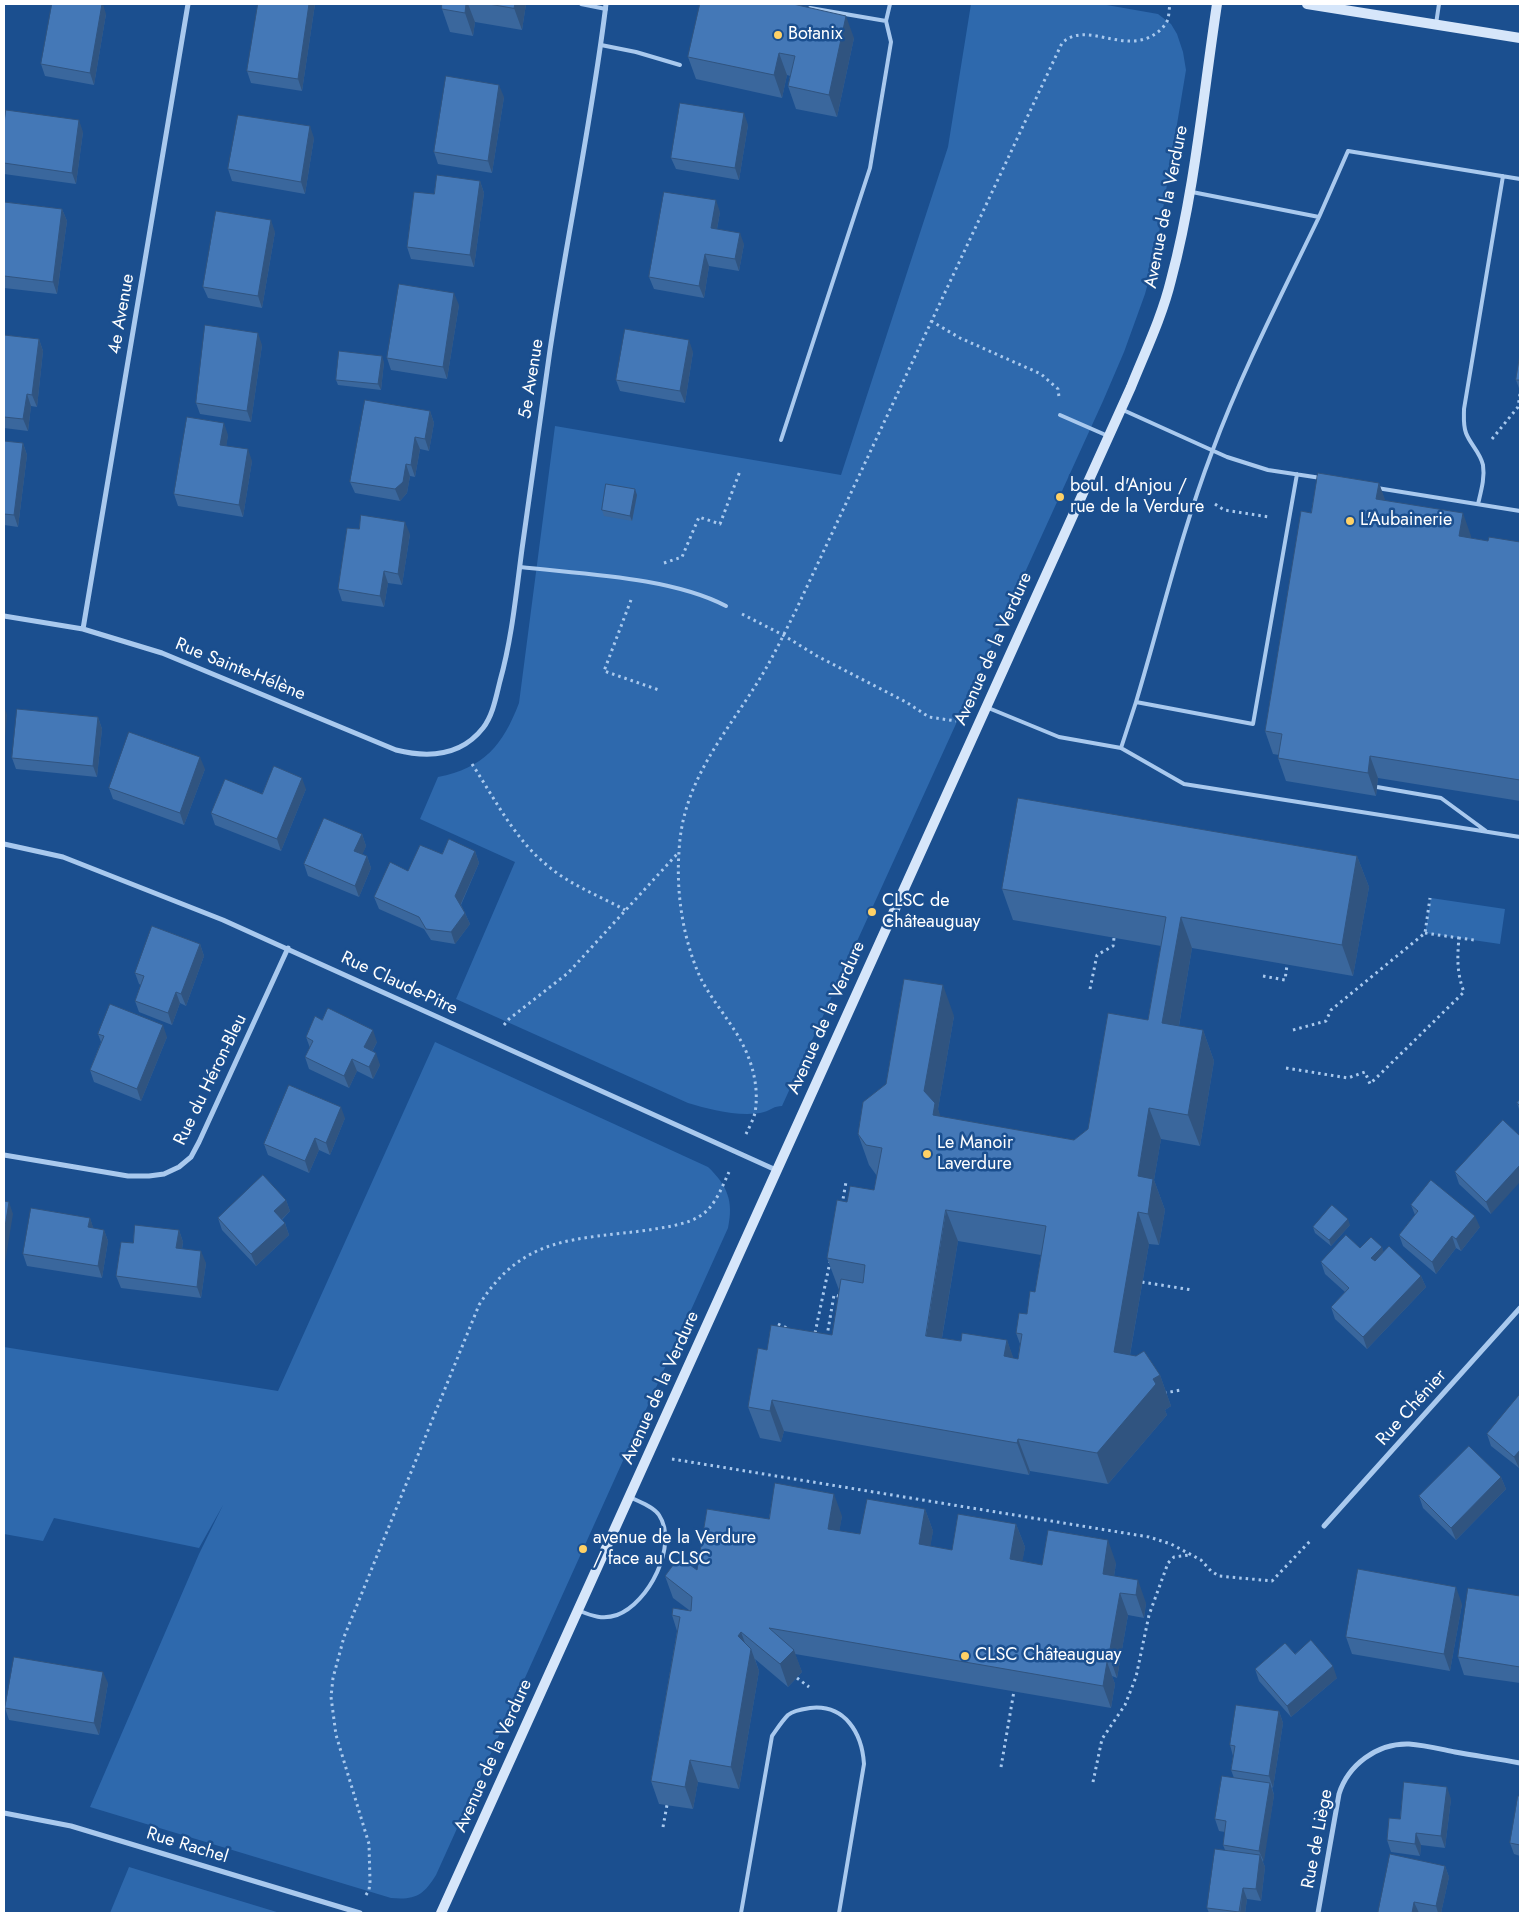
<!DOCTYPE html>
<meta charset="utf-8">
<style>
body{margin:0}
#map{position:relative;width:1524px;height:1917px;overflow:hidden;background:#1b4f8f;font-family:Jost,sans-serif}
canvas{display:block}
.frame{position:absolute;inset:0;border:5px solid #fff;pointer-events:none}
</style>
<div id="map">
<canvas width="1524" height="1917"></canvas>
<div class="frame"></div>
</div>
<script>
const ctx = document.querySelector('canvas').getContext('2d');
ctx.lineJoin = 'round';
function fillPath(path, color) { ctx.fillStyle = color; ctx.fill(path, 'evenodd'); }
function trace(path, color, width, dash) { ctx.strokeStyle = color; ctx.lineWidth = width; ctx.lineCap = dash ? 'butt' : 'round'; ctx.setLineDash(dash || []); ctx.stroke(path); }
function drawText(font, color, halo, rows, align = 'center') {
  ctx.font = font + ' Jost,sans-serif'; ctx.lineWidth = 5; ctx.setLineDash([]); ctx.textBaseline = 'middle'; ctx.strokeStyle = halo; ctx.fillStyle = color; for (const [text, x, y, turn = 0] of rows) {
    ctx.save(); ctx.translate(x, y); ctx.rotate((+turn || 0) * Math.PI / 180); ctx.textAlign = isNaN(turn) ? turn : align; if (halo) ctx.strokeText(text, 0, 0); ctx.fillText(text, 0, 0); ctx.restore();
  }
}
const green = new Path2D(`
 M971,4H1101L1158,14L1171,24L1177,34L1183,52L1186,70L1155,257L1145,294L1124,352L1103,401L782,1106C774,1106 771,1110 764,1112C742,1118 708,1109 688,1103L456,999L515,862L420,819L438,777C484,768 503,745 519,703L555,426L841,475L948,147Z
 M1431,898L1505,909L1500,944L1425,933Z
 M435,1042L708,1167C727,1185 734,1201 728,1228L436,1875C423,1896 415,1900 391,1898L90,1807L199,1554L223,1505L199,1548L54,1518L43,1541L4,1534V1347L278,1391Z
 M129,1867L280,1913H110Z`);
const path = new Path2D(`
 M931,321L960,338L1041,374L1058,389L1059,397
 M1492,439L1518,407L1520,394
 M1215,504L1224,510L1269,517
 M664,563L682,557L699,517L720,524L740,471
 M631,600L604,671L659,690
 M742,614L783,635L817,656L906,702L929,717L956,721
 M472,764C495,799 515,840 548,866C570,885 600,896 625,910
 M1425,933L1459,938
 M1263,976L1285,980L1287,965
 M1090,989L1097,955L1113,946L1114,938
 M504,1025L509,1019L568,973L678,853
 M1293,1030L1326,1021L1331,1010L1425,933L1430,898
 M1286,1068L1348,1078L1365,1072L1370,1084L1464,992C1457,974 1457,958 1459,938L1474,940
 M746,1134C749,1128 753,1120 755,1113C760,1083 750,1053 733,1028C722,1011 709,995 700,977C683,939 676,893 679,852C682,778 730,730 765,670C776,651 786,630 796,610L1062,43C1086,20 1124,55 1155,34C1160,31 1166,25 1168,19C1169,15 1169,9 1170,4
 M842,1205L846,1182
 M1142,1282L1192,1290
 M778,1324L787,1328
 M815,1333L830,1262
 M826,1336H827L834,1295L842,1297
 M1164,1393L1181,1390
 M672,1459L1149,1537L1171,1544L1201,1560L1211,1571L1219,1576L1272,1581L1312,1539
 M797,1678L809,1687
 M1001,1767L1014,1691
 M1093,1782L1102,1739L1125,1705L1136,1677L1149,1615L1168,1563L1174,1557L1189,1555
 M663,1827L667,1805
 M366,1895L369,1890L370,1882L369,1844L336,1735L331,1697L333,1678L344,1637L479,1305C523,1235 575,1240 649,1230C665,1227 686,1225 700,1216C715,1207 722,1187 729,1172`);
const lane = new Path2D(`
 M581,4L606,9
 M810,8L886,21L890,4
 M1436,24L1439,4
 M601,45L636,52L680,65
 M1192,192L1319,217L1348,151L1520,179
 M1123,410L1227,457L1268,470L1321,478
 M1060,415L1108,436
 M781,440L870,168L891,42L886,21
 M1297,474L1253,724L1136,702C1161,619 1181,533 1212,452C1242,371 1282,294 1319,217
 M1377,488L1520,511
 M1478,504C1481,491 1485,478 1483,465C1480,452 1470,444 1466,433C1463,425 1464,417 1464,409L1503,176
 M520,567C581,574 671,577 726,606
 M986,707L1059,737L1121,748L1136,702
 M1121,748L1184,784L1520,837
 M1377,787L1441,798L1486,831
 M580,1611C592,1616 603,1620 617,1615C648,1604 679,1545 659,1515C653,1506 639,1502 630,1497
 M741,1913L772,1736C777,1729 782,1721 788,1715C794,1710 803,1709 810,1708C845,1704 862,1733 864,1764L839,1913`);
const street = new Path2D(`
 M4,616L83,629L162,653L396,750C428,758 461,756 483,728C493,715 496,697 500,681C512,638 516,594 522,549C531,483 540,417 550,350C567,235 592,120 606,4
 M83,629L188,4
 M4,844L63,857L223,920L776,1170
 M4,1155L128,1176H149L164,1174L179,1167L191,1157L199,1142L288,948
 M1324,1526L1520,1308
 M4,1813L71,1826L360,1913
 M1318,1913L1339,1794C1348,1765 1377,1743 1409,1744C1424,1745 1440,1749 1455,1752C1477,1756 1499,1759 1520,1763`);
const secondary = new Path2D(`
 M1307,4L1520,38
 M441,1913L1131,387C1145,352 1162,317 1171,280C1195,190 1203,96 1217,4`);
const wall = new Path2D(`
 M258,4H315L302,91L251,83L247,71Z
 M442,4H526L522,30L475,22L473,36L450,32L442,9Z
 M700,4H795L854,38L837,117L796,109L788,86L790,76L787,75L782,98L696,79L688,57Z
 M106,14L94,85L45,76L41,64Z
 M504,97L492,173L438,164L434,152Z
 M4,125L83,132L76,184L4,174Z
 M748,125L739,180L676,169L671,158Z
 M314,138L305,194L232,181L228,169Z
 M480,181L484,193L474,267L411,259L407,247L434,194Z
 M4,202L62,209L67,221L57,294L4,288Z
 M720,212L717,229L744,244L739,271L709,266L704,298L654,289L649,277Z
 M275,232L262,308L208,298L203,287Z
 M459,305L447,379L391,370L387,358Z
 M4,335L39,339L43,351L37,407L31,406L28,431L4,428Z
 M262,345L251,422L200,414L196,403Z
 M693,352L685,403L620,391L616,380Z
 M1520,354V391L1516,380Z
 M384,362L381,390L338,385L336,380Z
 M430,411L434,423L429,451L420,449L415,477L410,476L407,493L400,501L355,493L350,482Z
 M228,435L226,446L252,461L243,517L178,506L174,494Z
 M4,441L23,443L27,455L18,527L4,525Z
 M1379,483L1385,501L1471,536V538L1488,541L1520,542V801L1378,778L1376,796L1286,781L1278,758L1279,755L1273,754L1265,731L1311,513Z
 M637,495L632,521L604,516L602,510Z
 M359,529L410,534L402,585L388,583L384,607L342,601L338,589Z
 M98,717L102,729L97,777L16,769L12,758Z
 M205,769L184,825L113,799L109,788Z
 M306,789L281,851L215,825L211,813L262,794Z
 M362,834L366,846L362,854L367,856L371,868L359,897L308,876L304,864Z
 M475,851L479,863L461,905L465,913L470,924L455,944L431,940L424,929L379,909L374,897L408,871L442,854Z
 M1357,856L1369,887L1353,976L1192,948L1179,1026L1203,1030L1214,1061L1200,1146L1161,1139L1154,1180L1165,1210L1159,1245L1149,1244L1130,1355L1160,1375L1171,1406L1165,1410L1167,1415L1108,1484L1030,1471L1029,1475L784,1431L781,1442L760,1438L748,1407L767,1350L832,1335L839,1290L827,1258L847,1202L874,1190L877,1176L869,1165L858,1134L886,1084L954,1016L938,1109L940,1117L1074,1140L1088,1129L1148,1020L1161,946L1013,920L1002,889ZM958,1241L1041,1255L1035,1292L1027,1314L1016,1333L1020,1344L1018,1359L1013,1358L1007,1340L961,1341L942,1338Z
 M200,944L204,956L186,1006L180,1003L172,1025L139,1012L135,1001L141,985L139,984L135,973Z
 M322,1020L377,1042L372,1052L380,1065L373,1079L357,1071L349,1088L309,1069L305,1057L310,1048L306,1037Z
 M98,1034L167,1037L141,1101L94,1082L90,1070L101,1042Z
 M1520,1099V1112L1517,1103Z
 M345,1118L330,1155L319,1150L309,1173L268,1155L264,1144Z
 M1503,1120L1491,1214L1459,1184L1455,1172Z
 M286,1200L290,1211L282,1220L285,1223L289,1235L256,1266L222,1230L218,1218Z
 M1411,1205L1480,1227L1461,1251L1456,1248L1436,1274L1403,1246L1399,1235L1415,1215Z
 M90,1218L93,1228L104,1230L108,1241L102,1278L27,1266L23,1254Z
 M1350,1225L1331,1246L1315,1233L1313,1227Z
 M179,1230L183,1242L182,1249L206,1263L201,1298L121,1288L116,1276L133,1243Z
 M1382,1247L1383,1252L1421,1276L1426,1287L1367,1349L1335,1319L1331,1307L1345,1292L1325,1274L1321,1262L1360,1248Z
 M1520,1394V1466L1519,1468L1491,1446L1487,1434Z
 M1501,1477L1506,1489L1456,1540L1423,1508L1419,1496Z
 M925,1509L933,1531L930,1546L952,1550L1016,1524L1025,1547L1022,1561L1042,1565L1116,1563L1114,1576L1146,1603L1144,1618L1128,1615L1117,1678L1112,1676L1115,1684L1111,1708L795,1654L802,1672L788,1687L755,1659L759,1671L739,1789L698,1782L693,1809L659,1804L651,1781L677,1631L672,1615L689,1610L673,1598L665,1576L697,1570L769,1519L842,1516L839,1531L860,1534Z
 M1520,1596V1683L1464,1675L1458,1657Z
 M1462,1604L1450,1671L1352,1654L1346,1637Z
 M1295,1654L1337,1678L1291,1717L1259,1681L1255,1669Z
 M108,1683L99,1735L9,1720L5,1708Z
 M1279,1711L1283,1723L1273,1788L1272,1787L1274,1795L1263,1862L1265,1867L1261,1901L1247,1899L1245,1913H1209L1207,1908L1225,1850L1223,1845L1225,1832L1219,1831L1215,1819L1234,1778L1231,1770L1233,1756L1230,1745Z
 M1520,1796V1856L1514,1854L1510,1843Z
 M1451,1799L1445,1848L1421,1845L1420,1856L1391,1852L1387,1840L1400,1819Z
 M1445,1866L1449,1877L1441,1913H1378Z`);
const shadedWall = new Path2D(`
 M102,4H103L106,14L94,85L90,73Z
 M309,4H315L302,91L298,79Z
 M466,4H468L475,22L473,36L465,13Z
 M515,4H526L522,30L514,8Z
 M846,16L854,38L837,117L829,95Z
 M779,53L787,75L782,98L774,75Z
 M499,85L504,97L492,173L488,161Z
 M744,113L748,125L739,180L735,168Z
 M79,120L83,132L76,184L72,173Z
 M310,126L314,138L305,194L301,182Z
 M480,181L484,193L474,267L470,255Z
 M716,200L720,212L715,240L711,228Z
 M62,209L67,221L57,294L53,282Z
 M271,220L275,232L262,308L258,296Z
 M740,233L744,244L739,271L735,259Z
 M705,254L709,266L704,298L699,286Z
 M454,293L459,305L447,379L443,367Z
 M258,333L262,345L251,422L247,411Z
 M39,339L43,351L37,407L32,395Z
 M689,340L693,352L685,403L680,391Z
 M382,356L384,362L381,390L378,384Z
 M27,394L31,406L28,431L23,419Z
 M430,411L434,423L429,451L425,439Z
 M224,423L228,435L225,456L220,445Z
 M415,437L420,449L415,477L411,465Z
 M23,443L27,455L18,527L14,515Z
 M248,449L252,461L243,517L239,505Z
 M406,464L410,476L407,493L400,501L395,489Z
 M1379,483L1387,505L1376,499Z
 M635,489L637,495L632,521L630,516Z
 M1463,513L1471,536L1467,558L1459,536Z
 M405,522L410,534L402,585L398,574Z
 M384,571L388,583L384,607L380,596Z
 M4,705L7,715L4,750Z
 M98,717L102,729L97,777L93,766Z
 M1370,756L1378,778L1376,796L1368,773Z
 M200,757L205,769L184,825L180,813Z
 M302,778L306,789L281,851L277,839Z
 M362,834L366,846L359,863L354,851Z
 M475,851L479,863L459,908L455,896Z
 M367,856L371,868L359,897L355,886Z
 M1357,856L1369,887L1353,976L1342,945Z
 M465,913L470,924L455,944L451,932Z
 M1181,917L1192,948L1174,1055L1162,1023Z
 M200,944L204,956L186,1006L181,994Z
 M943,985L954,1016L938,1109L947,1134L944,1147L924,1091Z
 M176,992L180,1003L172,1025L168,1013Z
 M163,1025L167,1037L141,1101L137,1089Z
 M373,1030L377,1042L368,1059L364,1047Z
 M1203,1030L1214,1061L1200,1146L1188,1115Z
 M376,1053L380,1065L373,1079L369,1067Z
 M352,1059L357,1071L349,1088L344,1076Z
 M341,1107L345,1118L330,1155L326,1143Z
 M1149,1108L1161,1139L1154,1180L1165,1210L1159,1245L1148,1214L1138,1176Z
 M315,1138L319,1150L309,1173L305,1161Z
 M1520,1165V1182L1491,1214L1486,1202Z
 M286,1200L290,1211L278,1223L274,1211Z
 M9,1202L13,1214L5,1263L4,1260V1233Z
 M946,1210L958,1241L937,1367L926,1336Z
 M1138,1212L1149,1244L1125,1383L1114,1352Z
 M1475,1216L1480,1227L1461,1251L1456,1239Z
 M90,1218L94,1230L88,1227Z
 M1348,1219L1350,1225L1331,1246L1329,1240Z
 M285,1223L289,1235L256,1266L251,1254Z
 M104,1230L108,1241L102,1278L98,1266Z
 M179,1230L183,1242L180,1260L176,1248Z
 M1452,1236L1456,1248L1436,1274L1432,1262Z
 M1382,1247L1386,1259L1376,1270L1371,1258Z
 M201,1251L206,1263L201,1298L197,1287Z
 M1421,1276L1426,1287L1367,1349L1363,1337Z
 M1007,1340L1018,1371L1004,1356Z
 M1160,1375L1171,1406L1165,1410L1167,1415L1108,1484L1097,1453L1153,1379Z
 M772,1400L784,1431L781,1442L770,1411Z
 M1018,1439L1030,1471L1029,1475L1017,1443Z
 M1520,1450V1466L1519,1468L1514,1457Z
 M1501,1477L1506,1489L1456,1540L1451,1528Z
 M834,1494L842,1516L836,1551L828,1529Z
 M925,1509L933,1531L927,1566L919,1544Z
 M1016,1524L1025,1547L1019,1581L1010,1559Z
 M1108,1540L1116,1563L1111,1596L1103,1574Z
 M1138,1580L1146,1603L1144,1618L1136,1595Z
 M1456,1587L1462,1604L1450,1671L1444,1654Z
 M1120,1593L1128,1615L1117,1678L1109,1655Z
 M741,1632L749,1654L738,1636Z
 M751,1649L759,1671L739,1789L731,1767Z
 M794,1650L802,1672L788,1687L780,1664Z
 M1101,1653L1106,1666L1107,1662L1115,1684L1111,1708L1103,1686L1100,1661Z
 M1333,1666L1337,1678L1291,1717L1287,1706Z
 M103,1672L108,1683L99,1735L94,1723Z
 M1279,1711L1283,1723L1273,1788L1269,1776Z
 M690,1760L698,1782L693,1809L685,1787Z
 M1270,1783L1274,1795L1264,1862L1259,1851Z
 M1447,1787L1451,1799L1445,1848L1441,1836Z
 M1416,1833L1421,1845L1420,1856L1415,1844Z
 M1260,1855L1265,1867L1261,1901L1256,1889Z
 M1445,1866L1449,1877L1441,1913H1438L1436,1906Z
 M1243,1888L1247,1899L1245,1913H1240Z
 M1414,1902L1419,1913H1412Z`);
const building = new Path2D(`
 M52,4H102L90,73L41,64Z
 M258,4H309L298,79L247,71Z
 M442,4H466L465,13L442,9Z
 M489,4H515L514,8Z
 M700,4H793L846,16L829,95L788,86L795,56L779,53L774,75L688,57Z
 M446,76L499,85L488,161L434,152Z
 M680,103L744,113L735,168L671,158Z
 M6,110L79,120L72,173L4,163V125Z
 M238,115L310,126L301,182L228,169Z
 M437,175L480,181L470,255L407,247L414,192L434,194Z
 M664,192L716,200L711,228L740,233L735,259L705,254L699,286L649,277Z
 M4,202L62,209L53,282L4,276Z
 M216,211L271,220L258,296L203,287Z
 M399,284L454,293L443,367L387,358Z
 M205,325L258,333L247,411L196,403Z
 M625,329L689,340L680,391L616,380Z
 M4,335L39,339L32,395L27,394L23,419L4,417Z
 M339,351L382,356L378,384L336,380Z
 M1520,354V380H1516Z
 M365,400L430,411L425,439L415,437L411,465L406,464L403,482L395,489L350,482Z
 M187,417L224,423L220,445L248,449L239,505L174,494Z
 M4,441L23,443L14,515L4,514Z
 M1318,473L1379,483L1376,499L1463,513L1459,536L1488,541L1489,537L1520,542V780L1370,756L1368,773L1278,758L1282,734L1265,731L1301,511L1311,513Z
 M606,484L635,489L630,516L602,510Z
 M361,515L405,522L398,574L384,571L380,596L338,589L347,528L359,529Z
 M17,709L98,717L93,766L12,758Z
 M129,732L200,757L180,813L109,788Z
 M274,766L302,778L277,839L211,813L225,779L262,794Z
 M1018,798L1357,856L1342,945L1181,917L1162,1023L1203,1030L1188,1115L1149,1108L1138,1176L1153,1179L1148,1214L1138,1212L1114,1352L1136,1356L1144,1351L1160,1375L1153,1379L1156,1384L1097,1453L1018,1439L1017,1443L772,1400L770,1411L748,1407L758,1348L767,1350L771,1325L832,1335L841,1279L863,1283L865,1265L827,1258L837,1200L847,1202L850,1186L874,1190L882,1148L866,1145L858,1134L863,1102L886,1084L904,979L943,985L924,1091L935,1103L933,1115L1074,1140L1088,1129L1108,1013L1148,1020L1166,917L1002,889ZM946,1210L1046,1226L1035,1292L1030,1291L1027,1314L1019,1313L1016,1333L1022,1334L1018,1359L1004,1356L1007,1340L962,1333L961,1341L926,1336Z
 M324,818L362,834L354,851L367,856L355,886L304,864Z
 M449,839L475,851L455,896L465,913L451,932L426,929L419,917L374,897L390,862L408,871L420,845L442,854Z
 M152,926L200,944L181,994L176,992L168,1013L135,1001L144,976L135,973Z
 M110,1004L163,1025L137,1089L90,1070L104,1036L98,1034Z
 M328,1008L373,1030L364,1047L376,1053L369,1067L352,1059L344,1076L305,1057L313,1041L306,1037L315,1016L322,1020Z
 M289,1085L341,1107L326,1143L315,1138L305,1161L264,1144Z
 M1520,1099V1106L1517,1103Z
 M1503,1120L1520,1136V1165L1486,1202L1455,1172Z
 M263,1175L286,1200L274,1211L285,1223L251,1254L218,1218Z
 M1431,1180L1475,1216L1456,1239L1452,1236L1432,1262L1399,1235L1418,1211L1411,1205Z
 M4,1201L9,1202L4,1233Z
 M1332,1205L1348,1219L1329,1240L1313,1227Z
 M31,1208L90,1218L88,1227L104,1230L98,1266L23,1254Z
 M135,1225L179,1230L176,1248L201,1251L197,1287L116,1276L121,1242L133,1243Z
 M1346,1235L1360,1248L1371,1237L1382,1247L1371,1258L1375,1261L1389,1246L1421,1276L1363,1337L1331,1307L1349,1288L1321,1262Z
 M1520,1394V1450L1514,1457L1487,1434Z
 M1469,1446L1501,1477L1451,1528L1419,1496Z
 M775,1483L834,1494L828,1529L860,1534L867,1499L925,1509L919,1544L952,1550L958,1514L1016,1524L1010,1559L1042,1565L1048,1530L1108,1540L1103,1574L1138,1580L1136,1595L1120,1593L1109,1655L1101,1653L1100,1661L1107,1662L1103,1686L769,1628L794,1650L780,1664L741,1632L738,1636L751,1649L731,1767L690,1760L685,1787L651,1781L680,1617L672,1615L673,1608L691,1611L692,1597L665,1576L679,1557L697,1570L707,1509L769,1519Z
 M1358,1569L1456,1587L1444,1654L1346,1637Z
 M1468,1588L1520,1596V1667L1458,1657Z
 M1311,1640L1333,1666L1287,1706L1255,1669L1285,1643L1295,1654Z
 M14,1657L103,1672L94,1723L5,1708Z
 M1236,1705L1279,1711L1269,1776L1231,1770L1235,1746L1230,1745Z
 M1222,1776L1270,1783L1259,1851L1223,1845L1226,1821L1215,1819Z
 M1404,1782L1447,1787L1441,1836L1416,1833L1415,1844L1387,1840L1389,1818L1400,1819Z
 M1518,1796H1520V1845L1510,1843Z
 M1215,1849L1260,1855L1256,1889L1243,1888L1239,1912L1207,1908Z
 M1390,1854L1445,1866L1436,1906L1414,1902L1412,1913H1378Z`);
const markers = [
 [778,35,5,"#ffd166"],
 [1060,497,5,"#ffd166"],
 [1350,521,5,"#ffd166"],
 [872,912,5,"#ffd166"],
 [927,1154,5,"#ffd166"],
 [583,1549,5,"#ffd166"],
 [965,1656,5,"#ffd166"]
];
const poiNames = [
 ["Botanix",788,35],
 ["boul. d'Anjou /",1070,487],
 ["rue de la Verdure",1070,508],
 ["L'Aubainerie",1360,521],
 ["CLSC de",882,902],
 ["Châteauguay",882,923],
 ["Le Manoir",937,1144],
 ["Laverdure",937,1165],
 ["avenue de la Verdure",593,1539],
 ["/ face au CLSC",593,1560],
 ["CLSC Châteauguay",975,1656]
];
const streetNames = [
 ["Avenue de la Verdure",1167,207,-79],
 ["4e Avenue",122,314,-80],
 ["5e Avenue",532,379,-81],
 ["Avenue de la Verdure",994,649,-66],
 ["Rue Sainte-Hélène",240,670,22],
 ["Rue Claude-Pitre",399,984,25],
 ["Avenue de la Verdure",827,1018,-66],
 ["Rue du Héron-Bleu",211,1080,-64],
 ["Avenue de la Verdure",661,1388,-66],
 ["Rue Chénier",1412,1408,-48],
 ["Avenue de la Verdure",494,1756,-66],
 ["Rue de Liège",1318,1839,-79],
 ["Rue Rachel",187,1846,17]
];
fillPath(green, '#2e69ad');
trace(path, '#a9c9ee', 3, [2.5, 4]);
trace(lane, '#a9c9ee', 4);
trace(street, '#a9c9ee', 5);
trace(secondary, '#d6e6fa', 10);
fillPath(wall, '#3a679d');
fillPath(shadedWall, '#305480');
fillPath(building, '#4478b7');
trace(building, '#305480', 1);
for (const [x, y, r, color] of markers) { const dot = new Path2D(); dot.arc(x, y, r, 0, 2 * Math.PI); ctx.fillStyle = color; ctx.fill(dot); trace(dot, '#1b4f8f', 2); }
drawText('18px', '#fff', '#1b4f8f', poiNames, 'left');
drawText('18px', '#fff', '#1b4f8f', streetNames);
</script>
